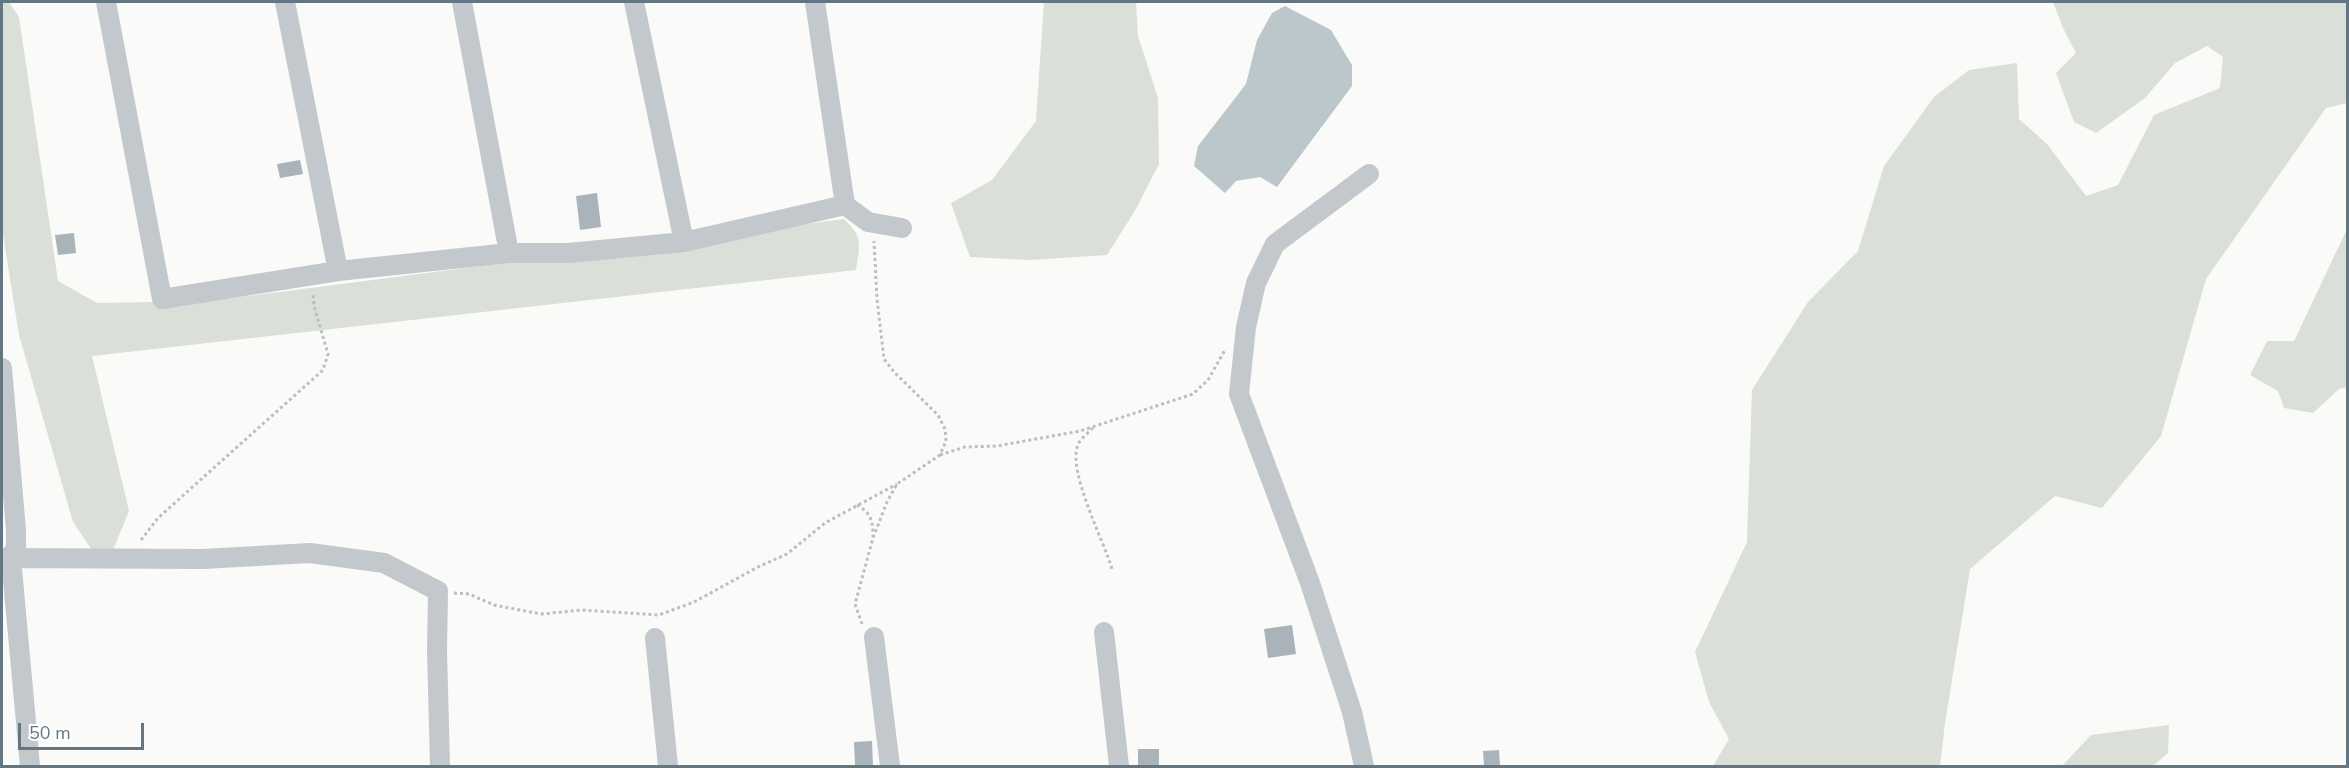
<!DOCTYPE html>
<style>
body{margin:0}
#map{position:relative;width:2349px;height:768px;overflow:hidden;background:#fafaf8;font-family:"Nunito Sans",sans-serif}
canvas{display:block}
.frame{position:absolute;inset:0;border:3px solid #657683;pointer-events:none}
.scale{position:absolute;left:18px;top:723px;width:126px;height:27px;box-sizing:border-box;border:3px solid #657683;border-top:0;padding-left:8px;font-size:18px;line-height:21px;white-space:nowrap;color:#657683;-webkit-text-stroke:4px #fff;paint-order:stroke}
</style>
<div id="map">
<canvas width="2349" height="768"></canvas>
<div class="frame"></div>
<div class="scale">50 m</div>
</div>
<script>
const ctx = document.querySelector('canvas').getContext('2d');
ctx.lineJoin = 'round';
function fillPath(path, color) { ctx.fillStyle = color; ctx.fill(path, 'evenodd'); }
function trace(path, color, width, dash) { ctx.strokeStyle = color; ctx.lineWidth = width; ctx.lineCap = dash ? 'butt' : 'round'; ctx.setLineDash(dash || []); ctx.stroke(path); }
const green = new Path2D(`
 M2,2H9L19,17L58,281L97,303L210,301L844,219C863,237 860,244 856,270L92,356L129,511L113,550H92L73,522L19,335L2,228Z
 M1044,2H1136L1138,36L1158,98L1159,164L1136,209L1107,255L1030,260L970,257L951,203L992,180L1036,121Z
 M2053,2H2347V103L2326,108L2206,279L2161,436L2102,508L2055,496L1970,569L1945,723L1940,766H1713L1729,739L1709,702L1695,652L1747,542L1752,390L1808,302L1858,251L1884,166L1934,97L1969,70L2017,63L2019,119L2047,144L2086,196L2118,185L2154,115L2220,88L2223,57L2207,46L2175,63L2145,98L2096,133L2074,122L2056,73L2076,53L2063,28Z
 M2347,229V387L2339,389L2313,413L2284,408L2278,391L2250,375L2267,341H2294Z
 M2169,725L2168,753L2153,766H2062L2091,735Z`);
const water = new Path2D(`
 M1285,6L1331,30L1352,65V86L1277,187L1260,177L1236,181L1225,193L1194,166L1198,146L1246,84L1257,40L1272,13Z`);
const building = new Path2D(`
 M300,160L303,174L280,178L277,164Z
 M597,193L601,227L580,230L576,196Z
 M74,233L76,253L58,255L55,235Z
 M1292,625L1296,654L1268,658L1264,629Z
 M872,741L873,766H855L854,742Z
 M1138,749H1159V766H1138Z
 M1499,750L1500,766H1484L1483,751Z`);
const path = new Path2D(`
 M1093,428C1088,433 1080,439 1078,445C1067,471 1104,541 1112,569
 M940,455L965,447L997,446L1080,431L1193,394L1208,380L1225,350
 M857,505C871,513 873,521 873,537
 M141,540L158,518L323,370L328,354L314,306L313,294
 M454,593L469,594L494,605L541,614L582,610L659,615L694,602L758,567L787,554L825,523L897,484
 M862,624L855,604L873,538L887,502L897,484L940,455L946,441L945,429L938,415L895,373L884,359L877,299L874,241`);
const minor = new Path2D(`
 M106,2L162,299L338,271L509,253H568L684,242L845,205L868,222L902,228
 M285,2L338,271
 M462,2L509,253
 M634,2L684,242
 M815,2L845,205
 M2,368L16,530V546L11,558L30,766
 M2,558L203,559L310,553L384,563L438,591L437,650L440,766
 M1104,632L1119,766
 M874,637L890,766
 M655,638L668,766
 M1364,766L1352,712L1310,583L1239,394L1246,327L1256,283L1275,244L1369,174`);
fillPath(green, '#dadfd7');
fillPath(water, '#bbc7cb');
fillPath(building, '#aab3b9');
trace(path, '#bbbfc2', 3, [3, 3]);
trace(minor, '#c3c8cc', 20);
</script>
